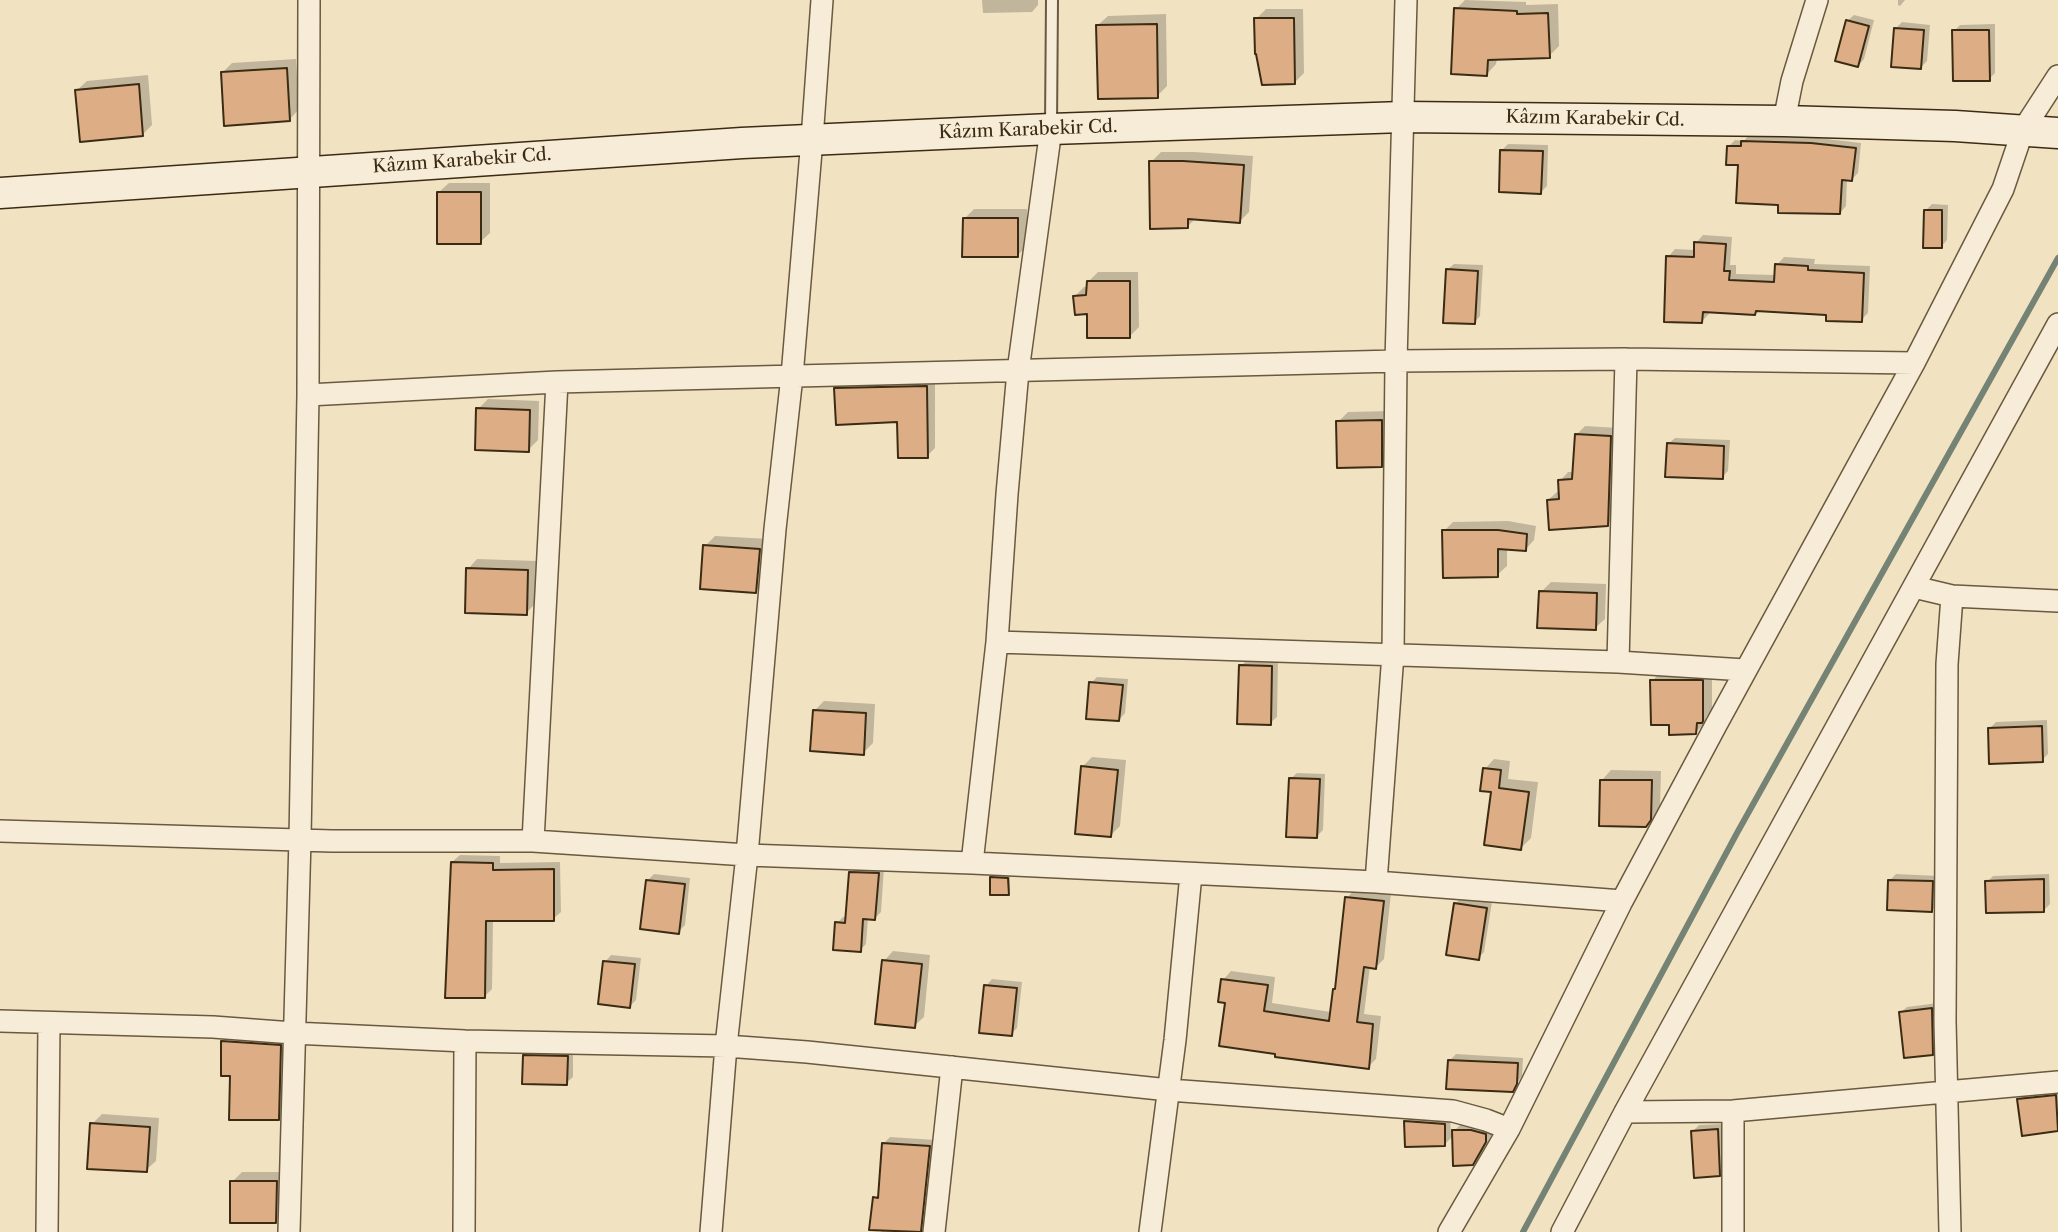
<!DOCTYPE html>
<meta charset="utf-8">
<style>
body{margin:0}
canvas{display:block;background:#f1e2c2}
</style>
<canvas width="2058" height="1232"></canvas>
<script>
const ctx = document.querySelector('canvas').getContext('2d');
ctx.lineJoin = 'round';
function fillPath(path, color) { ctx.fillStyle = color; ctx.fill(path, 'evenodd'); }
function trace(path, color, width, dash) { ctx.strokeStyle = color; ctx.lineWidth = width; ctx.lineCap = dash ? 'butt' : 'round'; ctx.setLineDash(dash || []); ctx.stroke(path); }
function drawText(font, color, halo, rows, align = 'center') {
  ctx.font = font + ' "Libre Caslon Text",serif'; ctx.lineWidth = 5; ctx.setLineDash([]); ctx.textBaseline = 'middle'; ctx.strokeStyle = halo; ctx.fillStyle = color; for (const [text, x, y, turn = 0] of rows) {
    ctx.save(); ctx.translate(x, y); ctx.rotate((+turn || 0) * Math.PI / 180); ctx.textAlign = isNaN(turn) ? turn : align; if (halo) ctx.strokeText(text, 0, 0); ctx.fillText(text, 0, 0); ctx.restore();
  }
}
const shadow = new Path2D(`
 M982,0H1038V5L1032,12L983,13Z
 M1465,0L1526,2V5L1558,4L1559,46L1549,56L1497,58L1496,64L1487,74L1456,9Z
 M1898,0H1905L1900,6L1898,5Z
 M1266,9H1303L1304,73L1294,83L1256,19Z
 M1166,14L1167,86L1157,96L1098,25L1108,16Z
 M1854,15L1874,20L1864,59L1858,66L1847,21Z
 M1902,22L1930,25L1927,61L1921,67L1896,28Z
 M1995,24V73L1989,79L1954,31L1960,25Z
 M296,59L299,109L290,119L222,73L232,63Z
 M148,75L152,125L142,135L77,90L87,81Z
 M1749,135L1818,138L1861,143L1858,173L1852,179L1847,178L1846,206L1840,213L1780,203L1740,164L1729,146L1735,140L1744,141Z
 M1508,144L1548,145L1547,186L1541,192L1502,150Z
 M1161,152H1194L1253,156L1249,212L1239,222L1196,218L1188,226L1151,162Z
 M449,183H490V233L480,242L439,192Z
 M1932,204L1948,205L1947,240L1941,247L1925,211Z
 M974,209H1027V246L1017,256L964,219Z
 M1703,235L1732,237L1730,265H1736V274L1776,275L1777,265L1784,257L1815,259L1814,264L1870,266L1868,313L1861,320L1828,313L1759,309L1755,313L1709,311V314L1701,322L1668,257L1675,249L1696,250V243Z
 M1454,264L1483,265L1480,316L1474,323L1447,270Z
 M1098,272H1138L1139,327L1130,336L1089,312L1075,296L1084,287H1088V282Z
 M935,378V448L927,456L899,420L836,389L844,381Z
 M488,399L539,401L538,440L528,450L478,409Z
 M1391,411V456L1381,466L1338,422L1348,412Z
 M1585,426L1619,428L1616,516L1608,524L1548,500L1557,492L1560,491V481L1568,472H1574L1576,435Z
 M1675,438L1730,440L1728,471L1722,477L1668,444Z
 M1508,521L1536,526L1534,540L1525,550L1507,548V566L1497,575L1444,531L1453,522Z
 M715,536L769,539L766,581L756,591L705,546Z
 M477,559L537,561L536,603L526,613L468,569Z
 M1551,582L1606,584L1605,619L1595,628L1541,592Z
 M1247,660H1278L1277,717L1270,723L1241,666Z
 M1662,671H1712V709L1706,717L1705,723L1695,733L1671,723L1652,681Z
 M1097,677L1128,679L1125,713L1119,720L1091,683Z
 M824,701L875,704L873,743L863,753L814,711Z
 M2047,720L2048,754L2042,760L1990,728L1996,722Z
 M1092,757L1126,760L1120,826L1111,835L1082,767Z
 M1494,759L1510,761L1508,779L1538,782L1531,838L1521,848L1493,791L1485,769Z
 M1611,770L1661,771L1660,808L1656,815L1646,826L1602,780Z
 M1297,773L1325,774L1323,830L1317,836L1290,779Z
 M460,855L500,856V863L560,862L561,912L553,919H493L492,989L484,997L452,862Z
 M857,866L884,867L881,912L875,918H868L866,944L860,950L837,923L843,917H847L851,873Z
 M654,874L690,878L685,925L678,932L648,880Z
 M1896,874L1938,876V904L1932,910L1890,880Z
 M2049,874L2050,904L2044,910L1987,882L1993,876Z
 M994,875L1010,876V890L1008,893L991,878Z
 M1355,889L1391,893L1384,959L1376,967L1370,966L1364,1014L1381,1016L1376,1059L1368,1067L1277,1052L1227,1001L1223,980L1231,971L1275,977L1272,1003L1331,1012L1337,987L1347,898Z
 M1462,897L1492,902L1484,952L1478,958L1455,904Z
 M893,951L930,955L924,1017L914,1026L884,961Z
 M611,955L641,958L636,1000L630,1006L605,962Z
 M992,979L1022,982L1017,1028L1011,1034L986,986Z
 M1938,1003V1047L1932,1053L1900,1013L1907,1007Z
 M231,1033L289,1038L286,1110L278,1119L232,1074L222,1041Z
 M531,1050L573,1051V1077L566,1083L524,1056Z
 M1456,1054L1523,1058L1522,1076L1512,1090L1449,1061Z
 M2058,1090V1130L2023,1134L2019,1100L2025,1093Z
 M102,1114L159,1118L156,1161L146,1170L92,1124Z
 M1412,1115L1450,1118L1451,1134L1460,1125L1478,1124L1492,1128V1134L1479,1156L1472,1163L1454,1135L1445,1144L1406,1121Z
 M1723,1124L1725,1168L1719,1175L1692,1132L1699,1125Z
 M890,1137L936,1140L926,1232H881L875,1198L880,1193L884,1143Z
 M242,1172H286L285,1212L275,1221L232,1182Z`);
const stream = new Path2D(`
 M1523,1232L1737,833L2058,258`);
const building = new Path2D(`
 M1454,8L1517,11V14L1548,13L1550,58L1488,60L1487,76L1451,74Z
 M1254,18H1294L1295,84L1262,85L1256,54H1255Z
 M1846,20L1869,26L1858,67L1835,61Z
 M1157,24L1158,98L1098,99L1096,25Z
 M1894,28L1924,30L1921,69L1891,67Z
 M1952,30H1989L1990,81H1953Z
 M287,68L290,121L224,126L221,72Z
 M139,84L143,136L80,142L75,90Z
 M1741,141L1811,143L1856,148L1852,181L1842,180L1840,214L1778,213V205L1736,203L1738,165H1726L1727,146H1741Z
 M1500,150L1543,151L1541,194L1499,192Z
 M1149,161H1183L1244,165L1240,223L1188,219V228L1150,229Z
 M437,192H481V244H437Z
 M1924,210H1942V248H1923Z
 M963,218H1018V257H962Z
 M1694,242L1726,244L1724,271H1730L1729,280L1774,282L1775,264L1808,266V270L1864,273L1862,322L1826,321V315L1756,311L1755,315L1703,312L1702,323L1664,322L1666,256L1694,257Z
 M1446,269L1478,271L1475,324L1443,323Z
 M1087,281H1130V338H1087V314L1075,315L1073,296L1086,295Z
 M927,386L928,458H898L897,422L836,425L834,388Z
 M476,408L530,410L529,452L475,450Z
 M1382,420V467L1337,468L1336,421Z
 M1575,434L1611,436L1608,526L1549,530L1547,500L1559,499L1558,480L1572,479Z
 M1667,443L1724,446L1723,479L1665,477Z
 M1442,530H1498L1527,534L1526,551L1498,549V577L1443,578Z
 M703,545L760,549L756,593L700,589Z
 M466,568L528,570L527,615L465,613Z
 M1539,591L1597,593L1596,630L1537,628Z
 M1239,665L1272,666L1271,725L1237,724Z
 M1650,680H1703V721L1702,723H1697L1696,734L1669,735V725H1651Z
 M1089,682L1123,685L1119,721L1086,719Z
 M813,710L866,713L864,755L810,751Z
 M2042,726L2043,762L1989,764L1988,728Z
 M1081,766L1118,770L1111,837L1075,834Z
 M1483,768L1501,770L1499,788L1529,792L1521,850L1484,845L1491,792L1480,791Z
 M1289,778L1320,779L1317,838L1286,837Z
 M1600,780H1652L1651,820L1646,827L1599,826Z
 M451,862L493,863V870L554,869V921H486L485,998H445Z
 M849,872L879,873L875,920L863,919L861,952L833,950L835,922L845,923Z
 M990,877L1008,878L1009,895H990Z
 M2044,879V912L1986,913L1985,881Z
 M646,880L685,884L679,934L640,929Z
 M1888,880L1933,881L1932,912L1887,910Z
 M1345,897L1384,901L1376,969L1364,967L1357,1022L1373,1024L1369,1069L1275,1057V1054L1219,1046L1225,1003L1218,1002L1221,979L1268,985L1264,1011L1329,1021L1333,989H1335Z
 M1454,903L1487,908L1479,960L1446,955Z
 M882,960L922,964L915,1028L875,1024Z
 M603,961L635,964L630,1008L598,1004Z
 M984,985L1017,988L1012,1036L979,1033Z
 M1932,1008L1933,1055L1904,1058L1899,1012Z
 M221,1041L281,1045L279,1120H229L230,1076H221Z
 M523,1055L568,1056L567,1085L522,1084Z
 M1448,1060L1518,1063L1517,1084L1513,1092L1446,1089Z
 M2056,1095L2058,1131L2022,1136L2017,1099Z
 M1404,1121L1445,1124V1146L1405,1147Z
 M90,1123L150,1127L147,1172L87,1169Z
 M1718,1129L1720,1176L1694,1178L1691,1131Z
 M1452,1130H1471L1486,1134V1142L1473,1165L1453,1166Z
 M882,1143L930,1146L921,1232L869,1230L873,1197L878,1198Z
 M230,1181H277L276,1223H230Z`);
const lane = new Path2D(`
 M1051,126L1052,0`);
const street = new Path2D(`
 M1784,121L1792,81L1817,0
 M308,395L557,382L1396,361L1626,359L1914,363
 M1914,587L1952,596L2058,601
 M997,642L1618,662L1745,670
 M1618,662L1626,359
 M0,831L332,841H533L747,855L972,863L1376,882L1622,901
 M533,841L557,382
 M972,863L997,642L1007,494L1018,371L1051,129
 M1376,882L1393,654L1396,361L1406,0
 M0,1021L213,1027L293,1033L465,1041L726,1046L807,1052L1169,1090L1453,1111L1486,1120L1509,1129
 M1625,1112L1733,1111L2058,1082
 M47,1232L49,1024
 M289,1232L300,839L308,395L309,0
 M464,1232L465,1041
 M711,1232L726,1046L747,855L775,529L792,376L812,139L822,0
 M934,1232L952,1067
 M1150,1232L1175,1040L1191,874
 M1449,1232L1509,1129L1622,901L1716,725L1914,363L2003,189L2023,130L2058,76
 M1562,1232L1625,1112L2058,324
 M1733,1232V1111
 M1950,1232L1945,1021L1947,664L1952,596`);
const secondary = new Path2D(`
 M0,193L742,143L1051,129L1403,117L1784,121L1955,126L2058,133`);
const streetNames = [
 ["Kâzım Karabekir Cd.",1595,119,1],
 ["Kâzım Karabekir Cd.",1028,130,-2],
 ["Kâzım Karabekir Cd.",462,161,-4]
];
fillPath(shadow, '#0003');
trace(stream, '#758375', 6);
fillPath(building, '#ddae86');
trace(building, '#3c2b13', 2);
trace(lane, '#69593f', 14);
trace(street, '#69593f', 24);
trace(secondary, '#3c2b13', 33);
trace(lane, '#f6ecd7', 10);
trace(street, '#f6ecd7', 21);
trace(secondary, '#f6ecd7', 30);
drawText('18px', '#3c2b13', '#f6ecd7', streetNames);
</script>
